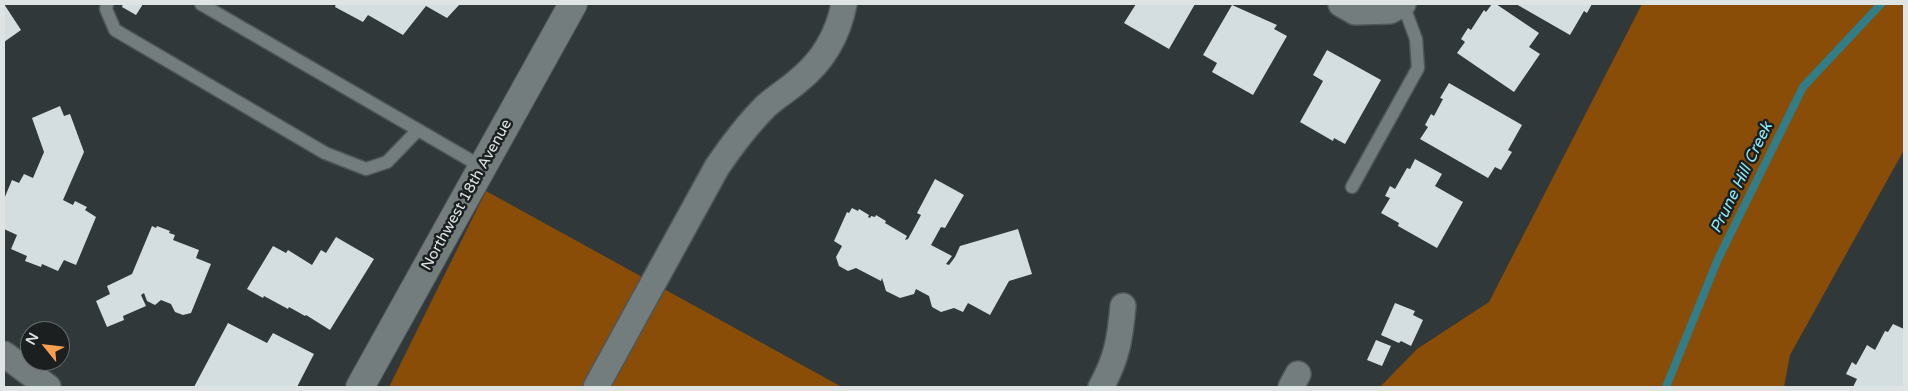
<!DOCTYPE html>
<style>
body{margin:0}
#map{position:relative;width:1908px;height:391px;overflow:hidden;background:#303839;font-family:"Varela Round",sans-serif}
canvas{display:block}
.frame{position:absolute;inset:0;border:5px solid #dee3e4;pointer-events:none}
.north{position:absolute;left:20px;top:321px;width:50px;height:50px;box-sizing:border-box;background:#1b1f1f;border:1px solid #696d6e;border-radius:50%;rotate:299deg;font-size:14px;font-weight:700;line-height:20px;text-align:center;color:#dee3e4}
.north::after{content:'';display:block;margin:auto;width:18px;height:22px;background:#fa9f4e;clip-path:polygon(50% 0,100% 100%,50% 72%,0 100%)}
</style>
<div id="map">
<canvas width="1908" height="391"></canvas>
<div class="frame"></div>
<div class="north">N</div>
</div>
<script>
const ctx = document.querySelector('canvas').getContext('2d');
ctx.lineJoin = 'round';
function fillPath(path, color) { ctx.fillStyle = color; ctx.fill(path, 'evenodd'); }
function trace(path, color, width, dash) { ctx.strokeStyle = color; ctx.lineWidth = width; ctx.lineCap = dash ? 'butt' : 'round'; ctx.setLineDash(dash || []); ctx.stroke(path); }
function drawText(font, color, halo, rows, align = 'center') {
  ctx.font = font + ' "Varela Round",sans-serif'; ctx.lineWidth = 5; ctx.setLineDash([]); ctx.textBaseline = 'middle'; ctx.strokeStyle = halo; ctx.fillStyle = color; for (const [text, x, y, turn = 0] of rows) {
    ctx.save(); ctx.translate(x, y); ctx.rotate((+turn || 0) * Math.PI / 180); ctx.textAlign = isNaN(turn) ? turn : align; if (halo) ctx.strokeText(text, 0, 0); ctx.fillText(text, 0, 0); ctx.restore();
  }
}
const green = new Path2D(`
 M1642,4H1904V150L1790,355L1784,387H1380L1417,349L1489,302Z
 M486,191L842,387H389Z`);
const stream = new Path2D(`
 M1666,387L1718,259L1803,87L1881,4`);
const building = new Path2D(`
 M4,4L21,30L4,42Z
 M123,4H143L136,15L122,7Z
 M336,4H460L447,18L426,6L403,35L368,15L363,22L335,7Z
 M1136,4H1195L1169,49L1124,23Z
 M1492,4H1496L1539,33L1529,47L1540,54L1514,92L1457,53L1465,42L1461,39L1468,28L1471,30L1484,10L1486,12Z
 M1516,4H1592L1587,13L1584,11L1570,35Z
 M1232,5L1277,25L1274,29L1287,36L1253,95L1212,72L1217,63L1203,55Z
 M1327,50L1381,80L1345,144L1334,138L1333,141L1300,122L1323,81L1313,75Z
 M1449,83L1522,125L1508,150L1512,152L1501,170L1495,167L1488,178L1420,139L1428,127L1425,125L1431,114L1434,116L1443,99L1440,98Z
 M60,106L64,116L70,114L84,152L63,200L73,205L75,201L87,207L85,210L96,217L76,265L64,260L58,271L42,264L41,267L25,261L27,256L11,249L17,235L4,229V199L12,180L19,183L24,174L33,178L44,152L32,118Z
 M1415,159L1442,174L1435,186L1463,202L1437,248L1398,226L1399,223L1381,213L1390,198L1385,196L1390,186L1395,189L1407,168L1410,169Z
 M935,179L964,195L945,228L941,227L931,245L952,256L946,264L949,265L955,257L960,246L1018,229L1032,274L1009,281L990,315L968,303L963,312L954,308L941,312L932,307L929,296L916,289L914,294L900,298L886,291L882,278L881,281L856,268L848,271L839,266L836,257L842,246L834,241L847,212L849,213L852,208L858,211L859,209L869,215L868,217L870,218L871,216L875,217L876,215L886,221L885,223L907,236L905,240L908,239L921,215L917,213Z
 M152,226L156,228L157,226L170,231L169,233L175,235L173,240L199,250L196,258L211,264L191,313L183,315L175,312L171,304L161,300L155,305L147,301L144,293L141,295L146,306L123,316L124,320L107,327L96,301L110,294L107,286L132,274Z
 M336,237L374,259L330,330L306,315L305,316L289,307L288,309L264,296L263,298L247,289L273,246L286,253L288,250L312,265L321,250L326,253Z
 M1395,303L1415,311L1413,315L1423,320L1411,346L1401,341L1399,343L1381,335Z
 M228,323L267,343L273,333L314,354L297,387H194Z
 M1893,324L1904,329V387H1853L1857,379L1846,374L1852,362L1856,365L1867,345L1875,350L1885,331L1888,332Z
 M1376,340L1391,346L1382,366L1367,360Z`);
const service = new Path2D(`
 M107,4L106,9L115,30L325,153L366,169L387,162L418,130
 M201,4L482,167
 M1352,187L1418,68L1416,39L1403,4`);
const minor = new Path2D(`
 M1341,4L1355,12L1390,11L1403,4
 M4,354L48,387
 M596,387L717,167C732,145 747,125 765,107C775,97 788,90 798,81C823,61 838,35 844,4
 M1101,387C1117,358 1120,339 1123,306
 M1291,387L1298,374`);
const tertiary = new Path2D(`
 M360,387L573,4`);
const streetNames = [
 ["Northwest 18th Avenue",467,195,-61]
];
const waterNames = [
 ["Prune Hill Creek",1742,178,-64]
];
fillPath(green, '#8a4d07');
trace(stream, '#317d88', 8);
fillPath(building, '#d4dee0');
trace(service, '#4f5658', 15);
trace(minor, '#4f5658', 28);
trace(tertiary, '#4f5658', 30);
trace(service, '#747d7e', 12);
trace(minor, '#747d7e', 25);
trace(tertiary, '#747d7e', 28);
drawText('15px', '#dee3e4', '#1b1f1f', streetNames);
drawText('italic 16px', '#8aebfa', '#1b1f1f', waterNames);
</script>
